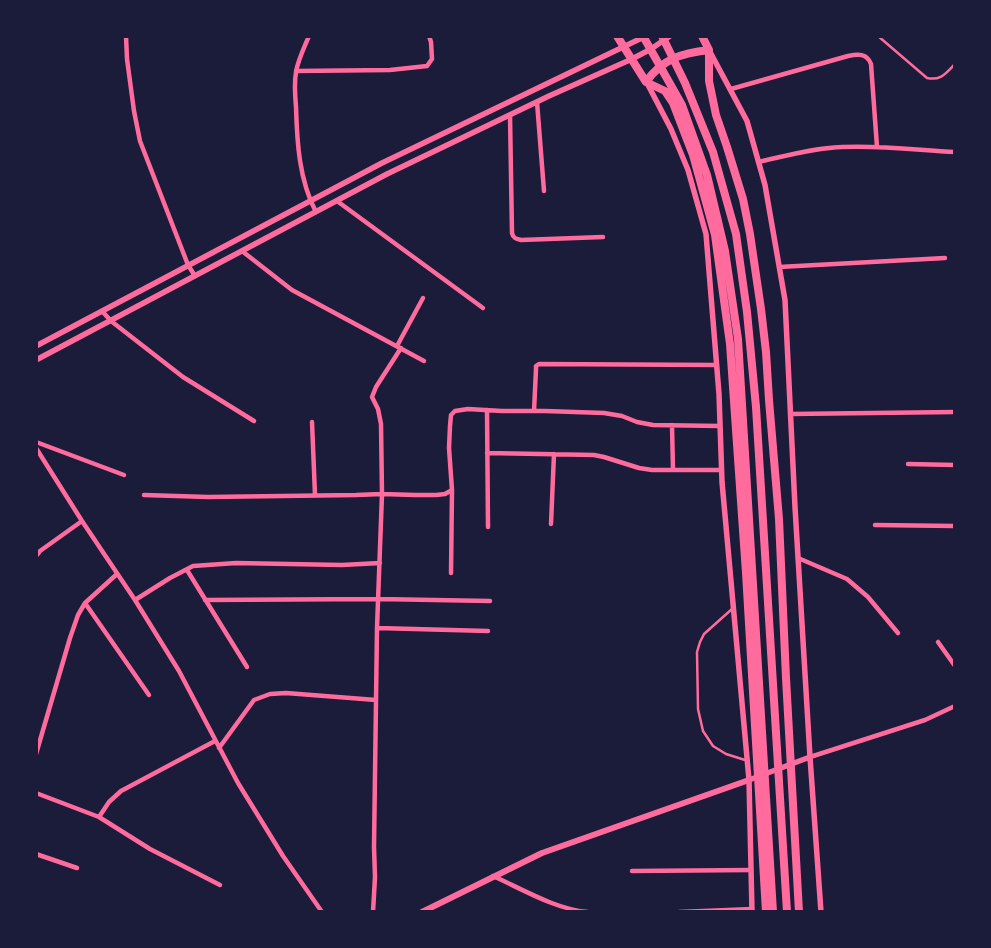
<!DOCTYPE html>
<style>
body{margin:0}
#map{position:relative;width:991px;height:948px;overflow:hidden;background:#1b1b3a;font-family:Montserrat,sans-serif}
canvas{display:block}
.frame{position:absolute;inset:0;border:38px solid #1b1b3a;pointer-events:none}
</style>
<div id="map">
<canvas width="991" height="948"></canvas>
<div class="frame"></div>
</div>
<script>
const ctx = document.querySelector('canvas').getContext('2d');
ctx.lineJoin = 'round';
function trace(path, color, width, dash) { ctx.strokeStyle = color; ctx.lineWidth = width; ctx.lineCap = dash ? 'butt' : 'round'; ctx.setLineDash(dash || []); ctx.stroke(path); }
const service = new Path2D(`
 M878,36L927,78C941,81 946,73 955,64
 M732,609L704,634L700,642L697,652L698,709L703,731L713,746L726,754L745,760`);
const minor = new Path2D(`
 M126,36L127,59L134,111L140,141L188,265L195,276
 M309,36C304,48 298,60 296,72C294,84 295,96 296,107C297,142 299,180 316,212
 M296,71L390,70L427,66L432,59L431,42L429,36
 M731,89L848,56C858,54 867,53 871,64L877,147
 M537,102L544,191
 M510,115L512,233C513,238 516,239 521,240L603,237
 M758,162C786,156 814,148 842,147C880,145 917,150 955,152
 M337,201L483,308
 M242,251L292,290L424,361
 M779,267L945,258
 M102,311L111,321L183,377L254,421
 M397,346L423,298
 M487,410L488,527
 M534,411L536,369V366L539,364L716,365
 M790,414L955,412
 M312,422L315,495
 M672,425L673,470
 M36,442L124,475
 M36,448L82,521L135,600
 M487,453L594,455L604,457L639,468L652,470H721
 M908,464L955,465
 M144,495L208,497L356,495L382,494L381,424L378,409L372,397L376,387L401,348
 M551,524L554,454
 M875,525L955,526
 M36,556L40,551L82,521
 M798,558L847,579L868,597L898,633
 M187,570L247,667
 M451,573L452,490
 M205,600L378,599L490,601
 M85,603L149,695
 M377,628L488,631
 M938,642L955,666
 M219,748L254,700L270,694L286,693L376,700
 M36,754L70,638L78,615L85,603L117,574
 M810,757L925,720L955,706
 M36,793L99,817L109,802L121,791L215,741
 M99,817L150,849L220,885
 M36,854L77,868
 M632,871L751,870
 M493,876C522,889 557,910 588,912
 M322,912L283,856L238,783L179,671L135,600L170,578L193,566L236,563L342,565L380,563
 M373,912L375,877L374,847L377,628L382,494L415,495H436L445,494L452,490L449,448L450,426L451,415L455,411L468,409L502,411H545L604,413L622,416L637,422L653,425L720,426
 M679,912L752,909`);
const tertiary = new Path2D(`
 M709,50L747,121L765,185L785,300L795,507L810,757L821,912
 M647,83L671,129L688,170L706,234L719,394L722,482L749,780L752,912
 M36,346L382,163L646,36
 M36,360L387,174L549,96L632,59L651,49L670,36
 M749,780L810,757`);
const secondary = new Path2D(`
 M422,912L542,853L749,780`);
const trunk = new Path2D(`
 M617,36L646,82L665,91L673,103L693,155L715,235L730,344L746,573L766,912
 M643,36L682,105L707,175L725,251L738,339L773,912
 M662,36L685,83L713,152L736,234L747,312L756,407L787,912
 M702,36L709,50V81L716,115L727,147L743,199L750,234L761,309L766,352L769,400L779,519L786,678L799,912
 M646,82C662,59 682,53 709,50`);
trace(service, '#ff6b9d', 2.5);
trace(minor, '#ff6b9d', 4.5);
trace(tertiary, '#ff6b9d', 5.5);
trace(secondary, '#ff6b9d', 6);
trace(trunk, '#ff6b9d', 8);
</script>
